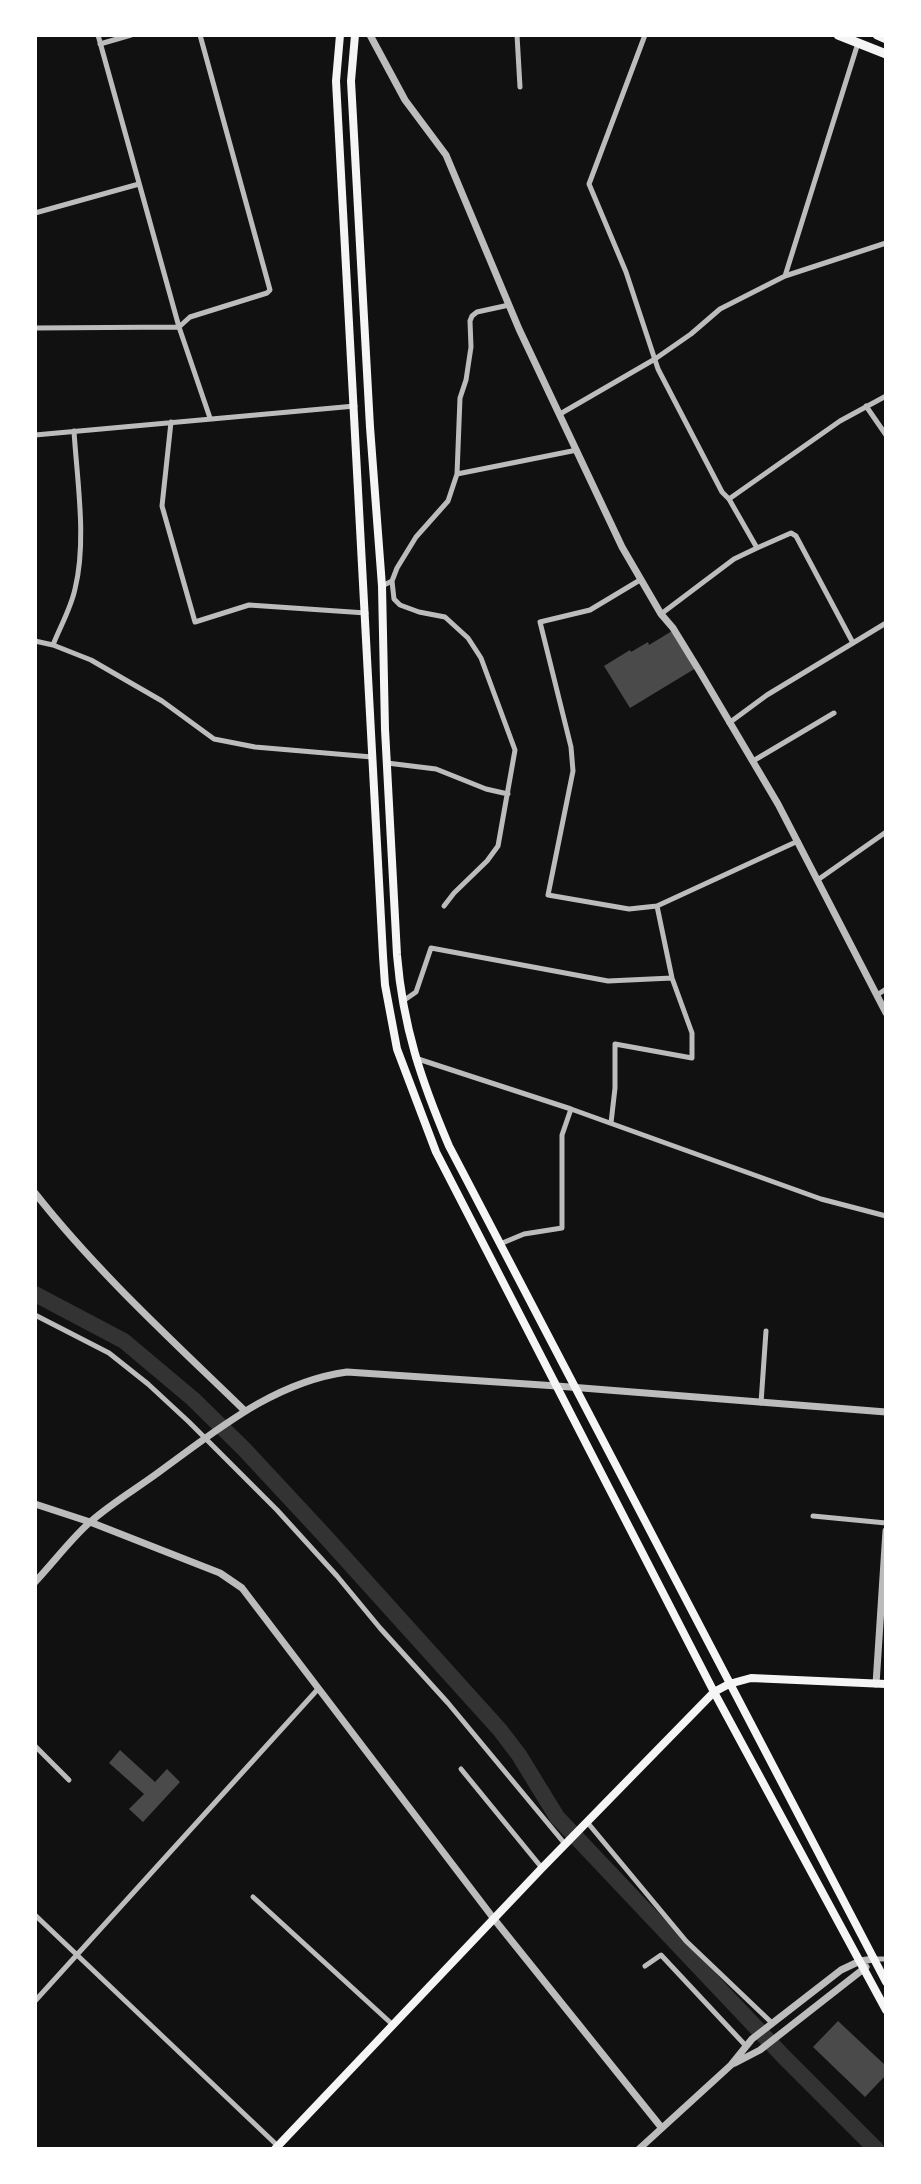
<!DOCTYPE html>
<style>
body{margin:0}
#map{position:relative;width:921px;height:2184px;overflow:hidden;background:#111;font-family:Rubik,sans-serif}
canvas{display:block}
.frame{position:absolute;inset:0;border:37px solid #fff;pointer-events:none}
</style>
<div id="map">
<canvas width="921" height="2184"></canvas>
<div class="frame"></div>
</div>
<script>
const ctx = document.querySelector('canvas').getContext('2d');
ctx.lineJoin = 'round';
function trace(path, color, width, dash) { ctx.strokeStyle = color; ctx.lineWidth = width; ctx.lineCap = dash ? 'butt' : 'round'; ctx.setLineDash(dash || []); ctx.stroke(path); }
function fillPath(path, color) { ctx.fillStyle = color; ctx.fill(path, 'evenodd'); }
const river = new Path2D(`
 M35,1294L124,1341L193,1399L244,1449L324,1535L500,1730L519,1755L557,1817L784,2057L876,2149`);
const building = new Path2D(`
 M672,631L696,668L630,708L604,666L630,650L631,652L648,642L649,645Z
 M120,1750L155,1782L167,1769L180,1782L143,1822L129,1809L144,1794L109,1763Z
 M838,2021L886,2066V2075L865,2097L813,2047Z`);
const minor = new Path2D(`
 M98,35L179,327L210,418
 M517,35L520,87
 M645,35L589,184L626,272L658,369L722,492L729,499
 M100,44L131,35
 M35,213L139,184
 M785,276L886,243
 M35,328L179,327L190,317L267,293L270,290L200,35
 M866,406L886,435
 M560,414L655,359L691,334L720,309L785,276L858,43
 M171,422L162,506L195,622L249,605L366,613
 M35,435L355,406
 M457,474L577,450
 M757,548L791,533L796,536L853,643
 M640,580L590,610L540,622L571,747L573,771L548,895L629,909L657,906L798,841
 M392,581L394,599L400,605L419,612L445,617L468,638L481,658L515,750L498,846L487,861L454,893L444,906
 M382,586L392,581L397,568L416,537L448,501L457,474L460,398L466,380L471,347L470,321L472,316L477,312L509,305
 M661,614L734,559L757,548L729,499L840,421L886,396
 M35,641L53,645L91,660L162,701L214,739L255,747L372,757
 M53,645C60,627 71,608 75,589C87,541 77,480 74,431
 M729,723L767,695L886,623
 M753,761L834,713
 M387,763L436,769L486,789L508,794
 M819,879L886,832
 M877,995L886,989
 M403,1001L416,992L431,948L608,981L672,978
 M415,1058L571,1109L821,1199L886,1216
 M611,1123L615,1088V1044L692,1058V1033L672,978L657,906
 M500,1244L524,1234L562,1228V1135L571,1109
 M35,1315L109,1353L148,1384L189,1422L277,1510L337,1576L380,1628L448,1703L565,1844
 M761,1403L766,1331
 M813,1516L886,1523
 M35,1746L69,1780
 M461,1769L542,1868
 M587,1822L686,1941L772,2023
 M253,1897L393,2025
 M35,1915L281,2149
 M874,1959H886
 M645,1966L661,1955L746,2046
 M35,2001L318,1689`);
const tertiary = new Path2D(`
 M370,35L405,100L446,155L519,329L622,547L661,614L673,628L700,672L778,804L886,1013
 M35,1193C98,1273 173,1341 245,1411
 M35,1504L90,1522L220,1573L242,1588L494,1919L661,2127
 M35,1582C53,1563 70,1540 89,1523C110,1504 136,1489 159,1472C217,1430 274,1382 347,1372L557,1386L886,1412
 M876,1684L886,1531
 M735,2063L760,2050L866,1967
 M639,2149L731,2065L752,2039L841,1970L860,1961L874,1959`);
const secondary = new Path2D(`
 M340,35L336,81L383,956L385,985L397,1049L436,1152L714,1692L886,2010
 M355,35L351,81L370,427L382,586L385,729L397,955C403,1027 421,1080 449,1146L886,1982
 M275,2149L542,1868L714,1692L729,1684L751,1678L886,1684`);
const trunk = new Path2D(`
 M838,35L886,54
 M877,35L886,39`);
trace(river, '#333', 16);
fillPath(building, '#4a4a4a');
trace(minor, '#bcbcbc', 5);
trace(tertiary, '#bcbcbc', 7);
trace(secondary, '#f5f5f5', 8);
trace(trunk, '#f5f5f5', 9);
</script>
